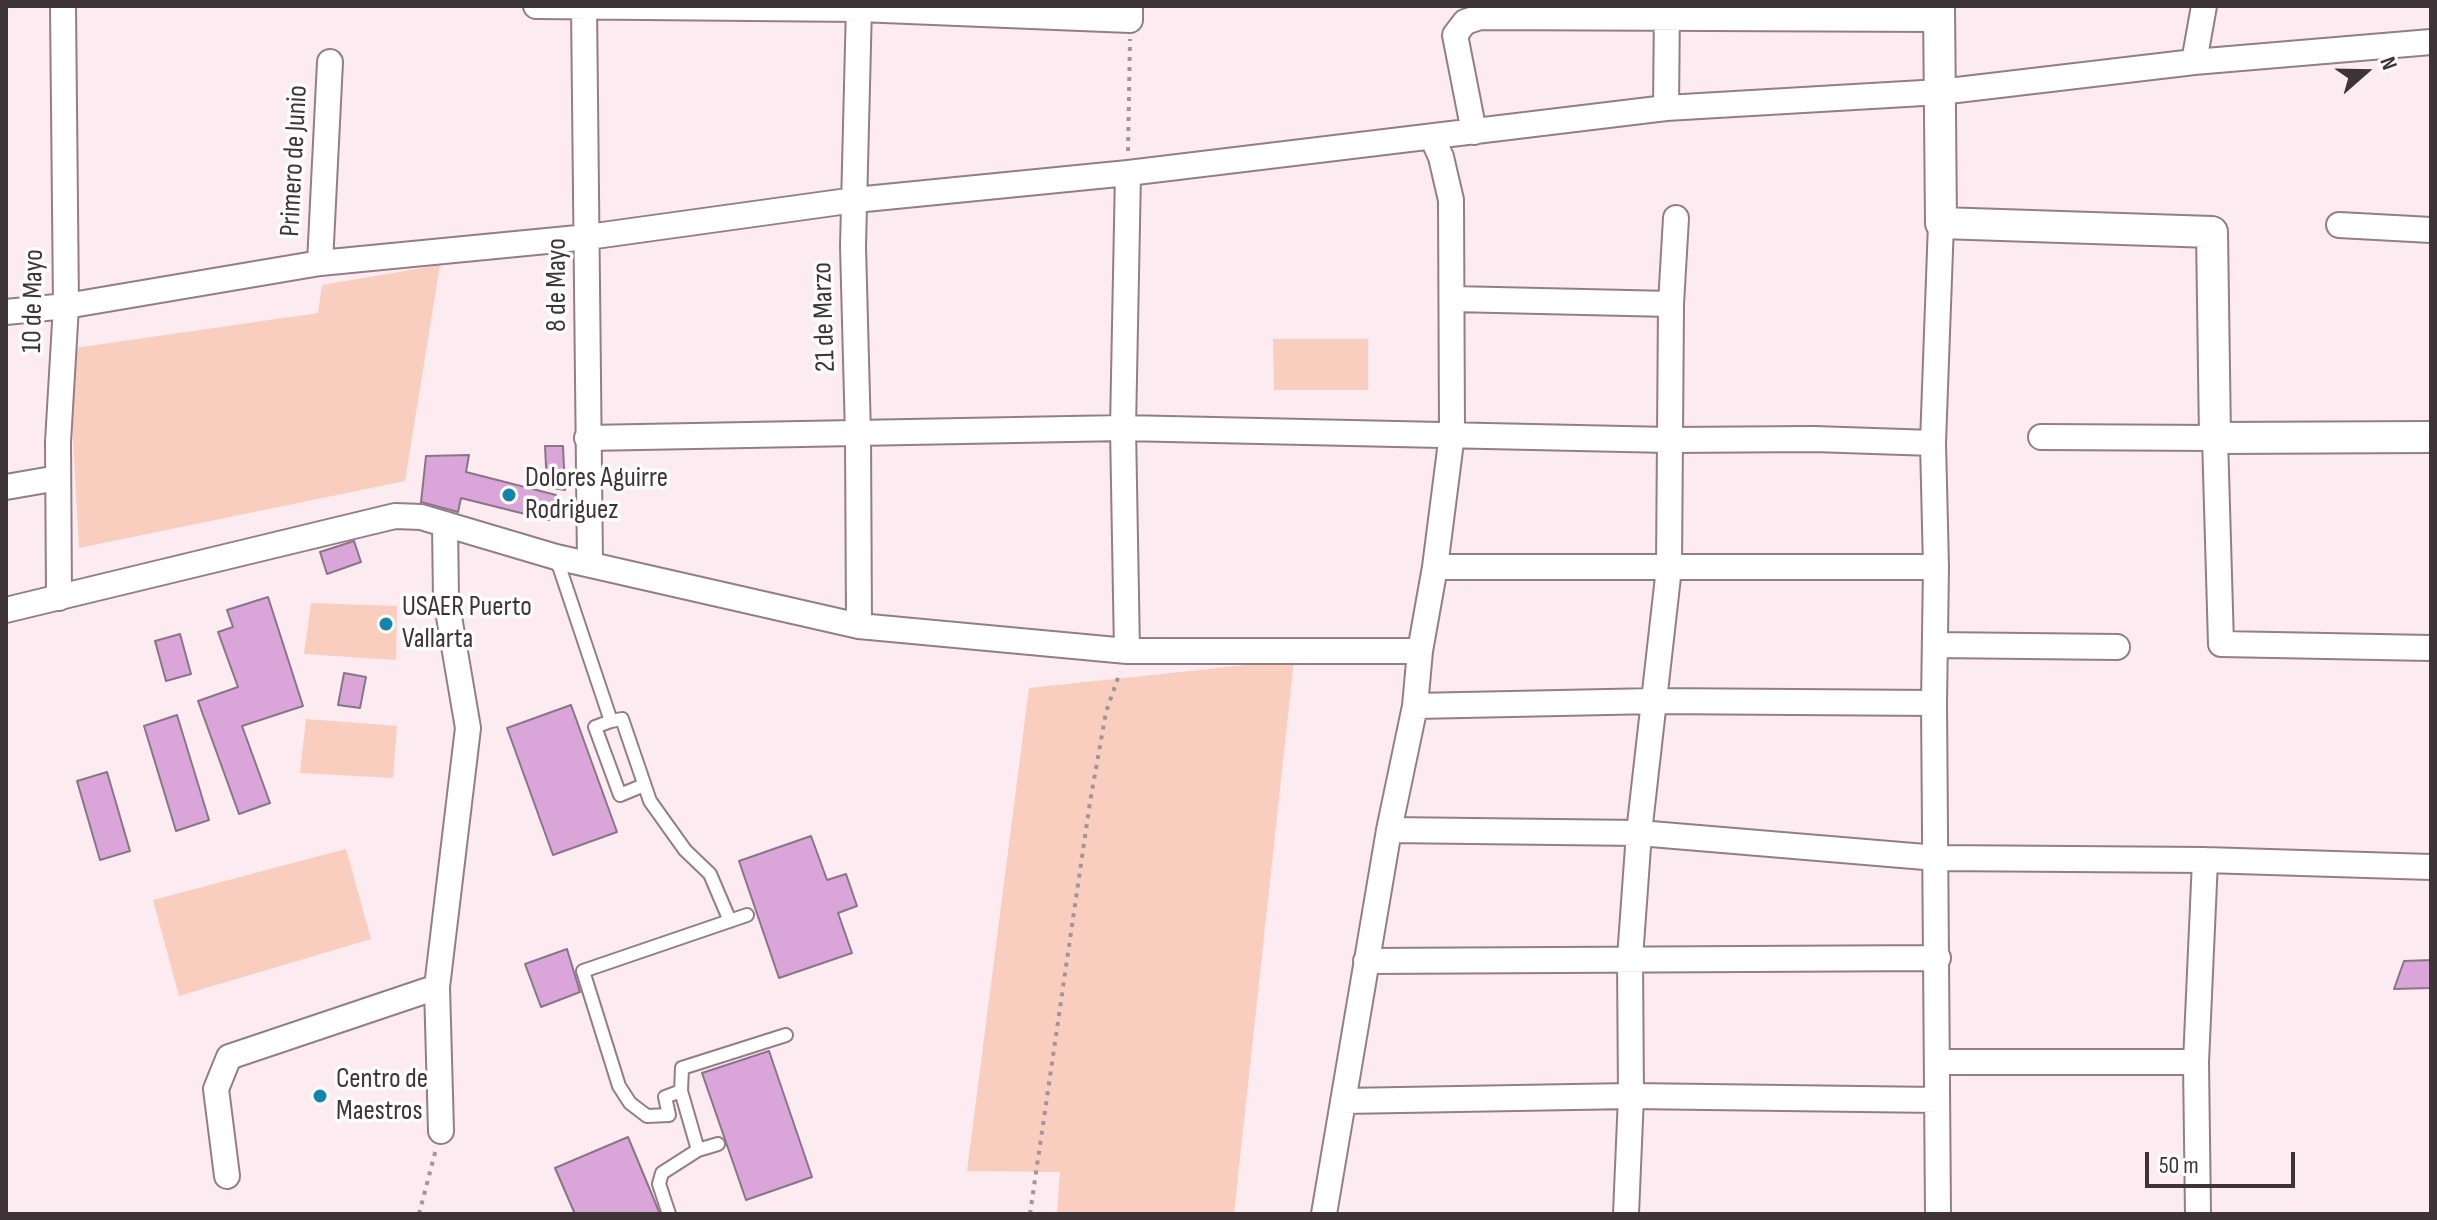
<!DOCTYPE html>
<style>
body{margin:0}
#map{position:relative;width:2437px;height:1220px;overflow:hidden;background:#fcebf1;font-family:"Sofia Sans Condensed",sans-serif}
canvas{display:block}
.frame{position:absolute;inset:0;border:8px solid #3e3438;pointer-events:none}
.north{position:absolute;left:2325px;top:32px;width:80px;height:80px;-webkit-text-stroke:6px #fdfdfd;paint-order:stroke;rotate:70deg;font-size:22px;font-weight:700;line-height:32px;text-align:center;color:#3e3438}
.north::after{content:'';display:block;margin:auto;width:28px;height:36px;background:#3e3438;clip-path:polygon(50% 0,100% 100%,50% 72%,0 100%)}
.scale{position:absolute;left:2145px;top:1152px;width:150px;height:36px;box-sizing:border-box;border:4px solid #3e3438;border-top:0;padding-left:10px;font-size:24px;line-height:28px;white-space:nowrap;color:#3e3438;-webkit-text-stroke:6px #fdfdfd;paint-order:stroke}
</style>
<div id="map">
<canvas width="2437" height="1220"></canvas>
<div class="frame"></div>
<div class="north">N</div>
<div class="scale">50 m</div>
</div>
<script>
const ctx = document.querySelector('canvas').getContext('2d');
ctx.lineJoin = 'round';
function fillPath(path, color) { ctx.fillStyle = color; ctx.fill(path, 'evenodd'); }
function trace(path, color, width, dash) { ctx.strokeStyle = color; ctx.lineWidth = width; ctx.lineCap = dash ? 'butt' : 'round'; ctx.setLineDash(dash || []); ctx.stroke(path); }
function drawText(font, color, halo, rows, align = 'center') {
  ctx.font = font + ' "Sofia Sans Condensed",sans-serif'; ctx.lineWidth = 7; ctx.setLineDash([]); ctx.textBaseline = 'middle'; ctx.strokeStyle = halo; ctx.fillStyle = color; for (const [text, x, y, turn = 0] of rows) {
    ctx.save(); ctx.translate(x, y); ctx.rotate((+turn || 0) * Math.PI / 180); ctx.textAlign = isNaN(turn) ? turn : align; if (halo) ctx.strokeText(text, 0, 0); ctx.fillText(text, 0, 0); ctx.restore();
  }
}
const green = new Path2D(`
 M440,265L405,481L79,548L68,349L318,313L322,285Z
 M1273,339H1368V390H1274Z
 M311,603L397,606L396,660L304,654Z
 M1294,660L1234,1214H1057L1060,1172L967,1171L1029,688Z
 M306,719L397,726L393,778L300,773Z
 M346,849L371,939L179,996L153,900Z`);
const building = new Path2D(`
 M545,446H563L565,490L547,487Z
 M469,455L466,472L556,495L549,520L461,498L458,512L421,502L426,456Z
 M354,541L361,562L327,574L320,552Z
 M268,597L303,706L242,726L270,803L239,814L198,701L238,687L218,632L233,627L227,610Z
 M180,634L191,674L166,681L155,641Z
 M344,673L366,677L360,708L338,705Z
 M571,705L617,832L553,855L507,728Z
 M177,715L209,820L176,831L144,726Z
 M107,772L130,851L100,860L77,781Z
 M811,836L827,880L846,874L857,906L838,913L852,953L779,978L739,861Z
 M567,949L580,992L541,1007L525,964Z
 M2431,960V988L2394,989L2404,961Z
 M769,1051L812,1177L746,1200L702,1073Z
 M628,1137L660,1214H575L555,1168Z`);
const path = new Path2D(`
 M1128,151L1130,39
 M419,1214L436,1149
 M1030,1214L1090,802L1106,712L1120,672`);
const service = new Path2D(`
 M556,557L611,721L622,719L650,801L685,850L710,874L730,921
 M611,721L595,727L620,795L644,785
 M681,1091L665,1097L669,1115L647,1116L630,1103L619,1086L583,971L747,915
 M698,1150L681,1091L682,1068L786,1035
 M669,1214L659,1184L662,1173L698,1150L718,1144`);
const minor = new Path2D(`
 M536,6L859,9L1130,20V6
 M584,6L590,564
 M2194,62L2204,6
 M1666,108L1667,6
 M1474,132L1455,35L1465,22L1480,17L1938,19
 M2339,225L2431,230
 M320,263L330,62
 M1453,299L1671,304
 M6,312L66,306L320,263L588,237L855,200L1128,173L1666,108L1940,92L2194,62L2431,42
 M2041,437L2215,438L2221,644L2431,648
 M587,438L1123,428L1669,440L1814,439L1933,443
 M6,487L58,478
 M1435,567H1936
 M59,598L58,442L66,306L63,6
 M6,610L395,516L421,517L556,557L859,626L1127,651H1420
 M859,626L858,435L853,246L859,6
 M1936,645L2117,647
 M1127,651L1123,428L1128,173
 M1415,706L1655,701L1934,703
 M1389,830L1639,833L1937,858L2205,860L2431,867
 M1366,961L1938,958
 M1937,1062H2196
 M1343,1101L1631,1096L1937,1100
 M441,1131L437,987L468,728L446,599L445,524
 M227,1176L216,1089L229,1057L437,987
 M1324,1214L1389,830L1415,706L1420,651L1435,567L1452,434L1451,200L1441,157L1432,137
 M1626,1214L1631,1096L1630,958L1639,833L1669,568L1671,304L1676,218
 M1938,1214L1934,703L1936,567L1933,443L1941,223
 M2198,1214L2196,1062L2205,860`);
const tertiary = new Path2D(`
 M1939,6L1941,223L2212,232L2215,438L2431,437`);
const markers = [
 [509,495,8,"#1384ab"],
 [386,624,8,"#1384ab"],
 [320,1096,8,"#1384ab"]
];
const streetNames = [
 ["Primero de Junio",295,161,-87],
 ["8 de Mayo",558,285,-90],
 ["10 de Mayo",34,301,-89],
 ["21 de Marzo",825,317,-92]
];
const poiNames = [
 ["Dolores Aguirre",525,479],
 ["Rodriguez",525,511],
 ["USAER Puerto",402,608],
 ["Vallarta",402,640],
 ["Centro de",336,1080],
 ["Maestros",336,1112]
];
fillPath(green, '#f9cebe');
fillPath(building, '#daa5d9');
trace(building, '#887687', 2);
trace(service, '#957d87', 16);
trace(minor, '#957d87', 28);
trace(tertiary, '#957d87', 34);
trace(path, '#a29499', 4, [4, 6]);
trace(service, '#fff', 12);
trace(minor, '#fff', 24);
trace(tertiary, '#fff', 30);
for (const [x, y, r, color] of markers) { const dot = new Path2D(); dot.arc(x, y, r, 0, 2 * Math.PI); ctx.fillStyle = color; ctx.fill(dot); trace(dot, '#fdfdfd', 3); }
drawText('28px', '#3e3438', '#fdfdfd', streetNames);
drawText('28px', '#3e3438', '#fdfdfd', poiNames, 'left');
</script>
